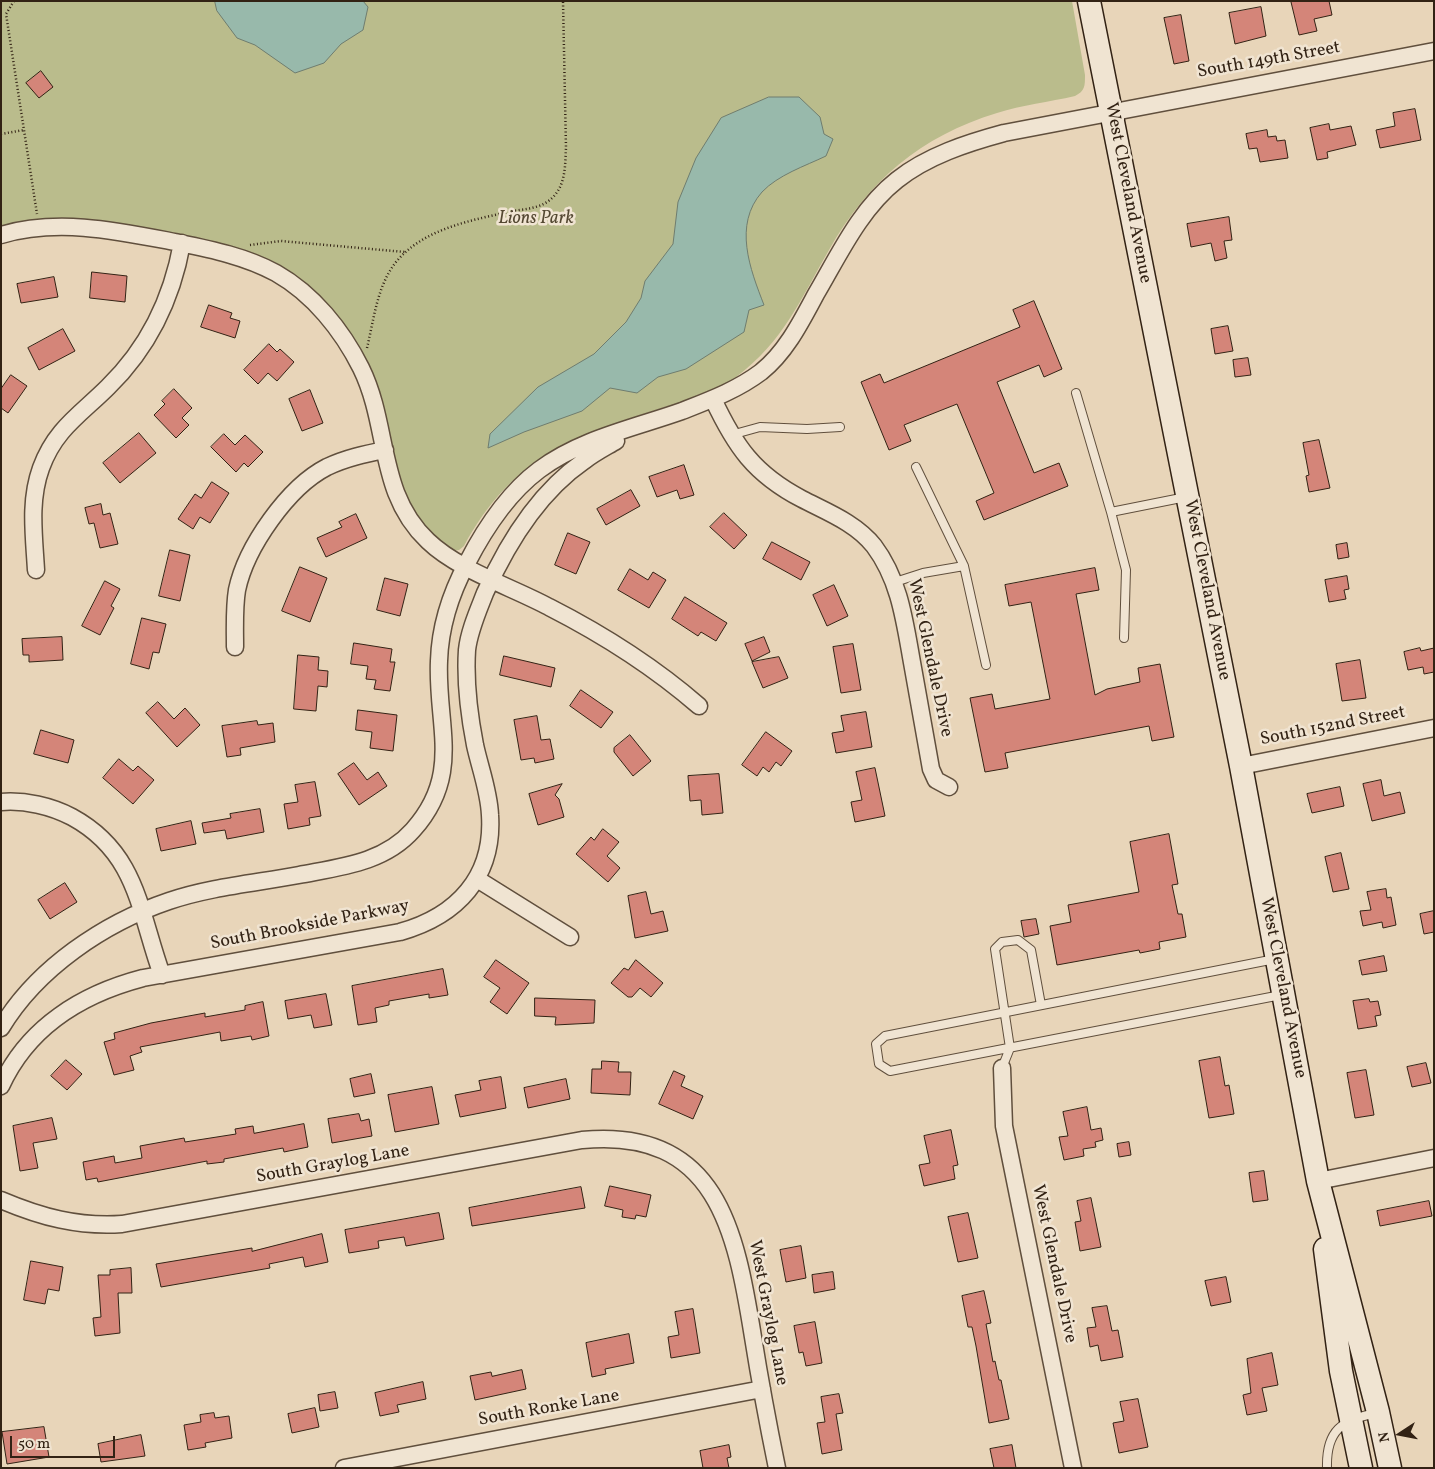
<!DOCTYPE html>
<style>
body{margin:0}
#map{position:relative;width:1435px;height:1469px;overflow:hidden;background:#e8d5b9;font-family:Vollkorn,serif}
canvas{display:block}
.frame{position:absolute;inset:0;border:2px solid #322214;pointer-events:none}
.north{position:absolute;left:1375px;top:1409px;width:50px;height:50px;-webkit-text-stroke:4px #f0e4d2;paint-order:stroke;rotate:259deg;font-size:14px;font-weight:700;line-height:20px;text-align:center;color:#322214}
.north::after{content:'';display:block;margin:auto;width:18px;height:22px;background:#322214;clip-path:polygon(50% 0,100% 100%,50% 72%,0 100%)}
.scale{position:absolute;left:10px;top:1436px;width:105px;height:22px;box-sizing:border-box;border:2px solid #322214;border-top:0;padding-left:6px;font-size:15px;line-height:18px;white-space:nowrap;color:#322214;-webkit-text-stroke:4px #f0e4d2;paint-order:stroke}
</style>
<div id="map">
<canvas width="1435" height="1469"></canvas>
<div class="frame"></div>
<div class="north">N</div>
<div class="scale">50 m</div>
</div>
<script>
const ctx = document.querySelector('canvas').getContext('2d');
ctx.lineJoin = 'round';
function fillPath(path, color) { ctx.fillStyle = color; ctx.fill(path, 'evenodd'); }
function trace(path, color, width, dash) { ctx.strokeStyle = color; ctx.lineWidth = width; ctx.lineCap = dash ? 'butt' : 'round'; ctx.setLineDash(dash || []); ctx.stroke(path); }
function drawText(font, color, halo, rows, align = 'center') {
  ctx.font = font + ' Vollkorn,serif'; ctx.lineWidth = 5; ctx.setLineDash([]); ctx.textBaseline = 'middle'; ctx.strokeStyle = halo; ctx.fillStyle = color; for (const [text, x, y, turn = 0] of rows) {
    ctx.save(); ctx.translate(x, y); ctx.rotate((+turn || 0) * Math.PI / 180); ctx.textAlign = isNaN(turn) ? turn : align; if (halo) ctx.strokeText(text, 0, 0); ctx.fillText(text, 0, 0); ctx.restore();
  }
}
const green = new Path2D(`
 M1,1H1072L1085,75C1085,86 1085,91 1075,96C1049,102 1022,105 997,113C921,136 868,181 829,250C800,300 784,341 736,377C714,394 686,400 659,409C571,437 511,459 464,546L459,550L453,551L443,546L413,514L338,319L222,245L156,230L92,220H43L1,226Z`);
const water = new Path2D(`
 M215,1H363L368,7L363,30L341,44L324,63L295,73L255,45L237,38L217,11Z
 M769,97H799L820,117L824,134L833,139L826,156C805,166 778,175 762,192C733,225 750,269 764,305L749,310L744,332L686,369L658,377L637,393L610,388L582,411L524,432L488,448L490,434L538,387L594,354L626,322L641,298L645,281L673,244L678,202L696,158L721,118Z`);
const building = new Path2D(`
 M1297,1H1329L1332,15L1314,19L1317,31L1299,35L1291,2Z
 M1261,7L1266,36L1235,44L1229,13Z
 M1181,15L1189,61L1174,64L1164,18Z
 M41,71L53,87L39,98L26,83Z
 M1415,109L1421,140L1380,148L1376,130L1395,126L1393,113Z
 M1329,124L1330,130L1351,126L1356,145L1327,152L1328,158L1317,160L1310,128Z
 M1267,130L1268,137L1276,136L1277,141L1285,140L1288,158L1260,162L1257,148L1249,149L1246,134Z
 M1229,217L1232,240L1224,241L1227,258L1215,261L1211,243L1191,247L1187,224Z
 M92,272L127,276L125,302L90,298Z
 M54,277L58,297L21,303L17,284Z
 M1034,301L1062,369L1044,377L1039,365L997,382L1034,473L1059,463L1068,486L984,520L976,501L994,493L957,404L904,425L911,441L889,450L861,382L880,374L884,383L1020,327L1013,310Z
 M209,305L232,313L230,318L240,321L235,338L201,327Z
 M1228,326L1233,351L1215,354L1211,329Z
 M63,329L75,351L39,370L28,348Z
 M269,344L277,352L280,349L294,362L277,381L268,373L258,384L244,370Z
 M1248,358L1251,375L1235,377L1233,360Z
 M11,375L27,386L8,413L1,408V389Z
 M174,389L192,408L182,418L189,425L176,438L154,415L165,404L162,401Z
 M310,390L323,423L302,431L289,399Z
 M139,433L156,453L120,483L103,463Z
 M224,434L235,445L245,435L263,452L248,467L244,463L236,472L211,447Z
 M1319,440L1330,488L1309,492L1306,476L1309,475L1303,443Z
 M684,465L694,495L680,499L677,490L657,497L649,477Z
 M212,482L229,493L210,523L200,517L193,529L178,519L195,494L201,498Z
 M631,490L640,506L606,525L597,509Z
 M101,504L103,515L110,513L118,544L100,548L94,523L89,524L85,508Z
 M724,513L747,535L734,549L710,527Z
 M356,514L367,538L326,557L317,538L342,527L339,522Z
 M568,533L590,542L576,574L555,565Z
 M772,542L810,562L801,580L763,559Z
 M1347,543L1349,557L1338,559L1336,545Z
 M170,550L190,555L180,601L159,596Z
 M300,567L327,578L310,622L282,611Z
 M1095,568L1099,590L1076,594L1095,695L1107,689L1140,682L1138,668L1160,664L1174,737L1152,741L1149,726L1005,753L1008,768L985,772L970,698L992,694L995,709L1050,699L1031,602L1009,606L1005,585Z
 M630,569L648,580L653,572L666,580L649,608L618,590Z
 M1347,576L1349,589L1344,590L1346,599L1329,602L1325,580Z
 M385,578L408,584L400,616L377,610Z
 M105,581L120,589L111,606L114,608L100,635L82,626Z
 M834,585L848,616L827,626L813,595Z
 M685,597L727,623L716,641L701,632L698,636L672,619Z
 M142,618L166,624L159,653L153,652L149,669L131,664Z
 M62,637L63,660L29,662V655H23L22,639Z
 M764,637L770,652L752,661L745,644Z
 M354,643L392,649L390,662H395L390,691L374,689L376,680L366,679L368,666L351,664Z
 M853,644L861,690L841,693L833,647Z
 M1420,648L1421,651L1434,648V672L1424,674L1423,667L1408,670L1404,652Z
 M298,655L319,657L318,670L328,671L327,687L318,686L316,711L294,709Z
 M504,656L555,668L551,687L500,675Z
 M779,657L788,678L763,688L752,662Z
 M1360,660L1366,698L1342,701L1336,664Z
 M581,690L613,712L601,728L570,706Z
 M158,702L174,719L185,708L200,725L177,747L146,713Z
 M358,710L397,715L393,751L370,748L372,732L356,730Z
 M866,712L872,747L836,753L832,733L844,731L841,716Z
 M537,716L541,740L550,739L554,759L535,763L534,758L521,760L514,720Z
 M257,721L258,725L273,723L275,742L240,748L241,755L227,757L222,726Z
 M41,730L74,740L68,763L34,754Z
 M766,732L792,751L781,766L776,762L769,772L763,767L757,776L742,765Z
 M630,735L651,761L633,776L614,752V748Z
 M119,759L133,771L138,766L154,780L133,804L103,778Z
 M354,763L367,780L378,772L387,786L359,805L338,774Z
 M875,768L885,816L855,822L851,802L862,800L856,772Z
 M719,774L723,813L702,815L701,800L690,801L688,776Z
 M1381,780L1384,796L1400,792L1405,813L1372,821L1363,784Z
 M315,782L321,816L309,818L310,825L288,829L284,804L298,802L295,785Z
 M562,784L555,795L559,799L564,817L538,825L529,794Z
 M1340,787L1344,806L1312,813L1307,794Z
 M260,809L264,832L227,839L225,830L204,833L202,823L231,818L230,814Z
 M191,821L196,844L161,851L156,829Z
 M603,829L619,842L607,856L620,868L608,882L576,854L591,837L594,840Z
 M1169,834L1178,884L1172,885L1178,914H1182L1186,937L1159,942L1160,949L1140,953L1139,950L1057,965L1050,926L1071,922L1068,905L1139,892L1130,842Z
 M1341,853L1349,889L1333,892L1325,857Z
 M65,883L77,902L50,919L38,900Z
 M1386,889L1387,898L1391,897L1396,925L1383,928L1382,922L1363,926L1360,911L1371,910L1367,892Z
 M646,892L651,914L663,911L668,931L635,938L628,896Z
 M1434,911V932L1424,934L1420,914Z
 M1036,919L1039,934L1024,937L1021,921Z
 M1384,956L1387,971L1362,975L1359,961Z
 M496,960L529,983L507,1014L490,1002L500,988L484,977Z
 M636,960L663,983L651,997L640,988L632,997H628L611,983L624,968L628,970Z
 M443,969L448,995L429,998V994L389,1001V1005L375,1008L377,1022L358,1025L352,986Z
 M326,994L332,1025L314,1028L311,1015L288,1019L285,1001Z
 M535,998L595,1000L594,1023L555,1025L556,1017L535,1016Z
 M1369,999L1370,1002L1378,1001L1381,1015L1375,1016L1377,1026L1358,1029L1353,1001Z
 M263,1002L269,1036L252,1040L251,1036L221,1041L220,1032L140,1047L142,1052L130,1056L134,1070L114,1075L104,1042L115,1039L114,1033L151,1023L205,1013V1017L245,1010V1006Z
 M1220,1057L1225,1086L1229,1085L1234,1114L1209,1118L1199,1061Z
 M66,1060L82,1074L67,1090L51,1076Z
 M602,1061L619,1062L618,1072H631L630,1095L591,1093L592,1069H601Z
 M1426,1063L1431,1083L1412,1087L1407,1067Z
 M1366,1070L1374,1115L1355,1118L1347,1073Z
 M674,1071L685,1076L681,1086L703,1096L693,1119L659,1104Z
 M371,1074L375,1093L354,1097L350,1079Z
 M501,1077L506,1108L460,1117L455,1095L481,1090L479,1081Z
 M566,1079L570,1099L528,1108L524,1088Z
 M432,1087L439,1124L395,1132L388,1095Z
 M1087,1107L1091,1130L1101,1128L1103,1140L1095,1142L1096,1147L1083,1149L1084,1156L1064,1160L1059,1137L1068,1136L1063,1112Z
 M359,1114L361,1121L369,1119L372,1136L332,1143L328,1119Z
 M52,1118L57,1139L33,1143L38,1168L20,1171L13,1126Z
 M304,1124L308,1147L284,1152L283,1148L224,1159V1162L207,1164V1161L98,1182L97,1178L86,1180L83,1162L114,1156L115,1163L142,1158L140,1146L184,1138L185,1142L236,1134L235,1129L253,1126L254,1133Z
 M951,1130L958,1165L953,1166L955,1179L924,1186L919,1165L930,1163L924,1136Z
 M1129,1142L1131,1155L1119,1157L1117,1144Z
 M1264,1171L1268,1200L1253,1202L1249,1173Z
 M610,1186L651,1195L646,1217L636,1215L635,1219L622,1217L623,1210L605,1206Z
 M581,1187L585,1208L472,1226L469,1208Z
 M1091,1198L1101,1247L1080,1251L1075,1222L1081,1221L1077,1201Z
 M1429,1201L1432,1216L1380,1226L1377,1211Z
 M439,1213L444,1239L406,1246L404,1237L378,1241L379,1248L349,1253L345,1230Z
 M968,1213L978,1258L958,1262L948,1217Z
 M322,1234L328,1262L305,1267L303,1257L269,1264L270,1268L161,1287L156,1264L252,1248V1251Z
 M801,1246L806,1278L786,1282L780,1250Z
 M31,1261L63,1267L59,1291L48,1289L45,1304L24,1300Z
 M131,1268L132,1293H118L120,1333L95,1336L93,1318L101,1317L98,1275H110V1270Z
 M833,1272L835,1289L814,1293L812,1275Z
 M1226,1277L1231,1302L1211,1306L1205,1281Z
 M984,1291L991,1323L986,1324L993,1362L995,1361L999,1380H1001L1009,1419L989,1423L976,1346L972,1327H968L962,1296Z
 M1107,1306L1112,1331L1118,1330L1123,1357L1101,1361L1098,1345L1090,1347L1087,1328L1096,1327L1092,1308Z
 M693,1309L700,1353L671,1358L668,1337L679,1335L675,1312Z
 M815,1322L822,1363L806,1366L803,1352L799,1353L794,1326Z
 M629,1334L634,1363L605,1369L606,1374L592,1377L586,1343Z
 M1272,1353L1278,1385L1262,1388L1267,1411L1247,1415L1243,1395L1251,1393L1247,1359Z
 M522,1370L526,1389L475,1400L470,1376L491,1372L492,1376Z
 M423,1382L426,1399L397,1405L399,1412L380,1416L375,1393Z
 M335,1392L338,1408L320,1411L318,1395Z
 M839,1394L843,1413L836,1414L842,1450L822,1454L817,1423L825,1422L821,1397Z
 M1138,1399L1148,1447L1119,1453L1113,1423L1124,1421L1120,1402Z
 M315,1408L319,1427L292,1433L288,1414Z
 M214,1413L215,1418L229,1416L232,1438L205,1443L206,1447L188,1450L184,1425L201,1422L200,1415Z
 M44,1427L49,1457L7,1464L2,1432Z
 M141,1435L145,1456L101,1462L98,1444Z
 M729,1445L731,1457L727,1458L729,1468H703L700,1451Z
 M1012,1445L1016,1468H994L990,1449Z`);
const path = new Path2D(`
 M14,1L6,14L37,214
 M1,134L24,130
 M250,245L281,241L405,252
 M367,348C374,319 377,286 396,262C424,228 473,220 513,211C526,209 542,208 552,198C566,185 565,165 566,148L563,1`);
const service = new Path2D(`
 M1076,393L1111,512
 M731,435L760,427L807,429L840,427
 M964,566L986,665
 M895,582L923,573L964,566L916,467
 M1124,638L1126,570L1111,512L1186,497
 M1275,959L885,1036L876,1044L879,1064L890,1071L1281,995
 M1002,1068L1010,1048L995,949L1002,942L1018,940L1031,950L1041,1005
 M1327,1468C1326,1430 1342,1420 1376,1413`);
const minor = new Path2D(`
 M1,235C58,218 118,231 175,242C209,249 245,256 276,273C313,294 342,330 361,368C390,427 377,493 428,541C458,570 512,587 549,607C602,634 654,667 699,706
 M713,399C735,446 754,474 802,499C827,512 856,523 874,546C901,582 905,625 913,668C919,701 925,735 931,769L936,780L949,787
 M36,570C34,535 29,501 41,468C55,429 81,414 108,387C149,347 172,299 182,243
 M235,647C235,629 234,608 237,590C246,547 288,487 327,467C346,458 365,454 385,450
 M1241,766L1434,728
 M1,802C25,800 51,806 72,817C138,853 139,912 162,975
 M477,879L570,937
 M1,1028C37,968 104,923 169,901C210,887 256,883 299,875C340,867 384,863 413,830C463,774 436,725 439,661C440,627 451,593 467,563C485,528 507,494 539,470C580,439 634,428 682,411C710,400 737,390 761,372C786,352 801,322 816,294C839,255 860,209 897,180C927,156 967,143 1004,133L1434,51
 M1002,1068L1004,1126L1073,1468
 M1,1086C28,1027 82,994 143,978L400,932C457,916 494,877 490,815C489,791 480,768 475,745C469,714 465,681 467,650C469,631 478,611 485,593C507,544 539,492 584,461C594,453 606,447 616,441
 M1318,1181L1434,1158
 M1,1200C41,1217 78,1227 122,1224L582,1140C717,1127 736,1231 753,1337C760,1381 768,1424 777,1468
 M344,1468L762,1389`);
const secondary = new Path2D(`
 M1089,1L1241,766L1318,1181L1378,1412L1390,1468
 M1325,1249L1341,1371L1361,1468`);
const streetNames = [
 ["South 149th Street",1269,61,-10],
 ["West Cleveland Avenue",1127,193,79],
 ["West Cleveland Avenue",1206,590,79],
 ["West Glendale Drive",929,658,78],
 ["South 152nd Street",1333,727,-11],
 ["South Brookside Parkway",310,926,-11],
 ["West Cleveland Avenue",1282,988,79],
 ["South Graylog Lane",333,1165,-10],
 ["West Glendale Drive",1053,1264,78],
 ["West Graylog Lane",767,1313,79],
 ["South Ronke Lane",549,1409,-10]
];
const parkNames = [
 ["Lions Park",536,220]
];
fillPath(green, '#babc8c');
fillPath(water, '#98b9ab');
trace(water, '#6f7d6f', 1);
fillPath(building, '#d48579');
trace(building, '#322214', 1);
trace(service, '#604f3d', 10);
trace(minor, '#604f3d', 19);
trace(secondary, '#322214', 25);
trace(path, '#322214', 2.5, [1, 2.5]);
trace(service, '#f0e4d2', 8);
trace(minor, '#f0e4d2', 16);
trace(secondary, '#f0e4d2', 22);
drawText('18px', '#322214', '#f0e4d2', streetNames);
drawText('italic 18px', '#544832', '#f0e4d2', parkNames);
</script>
